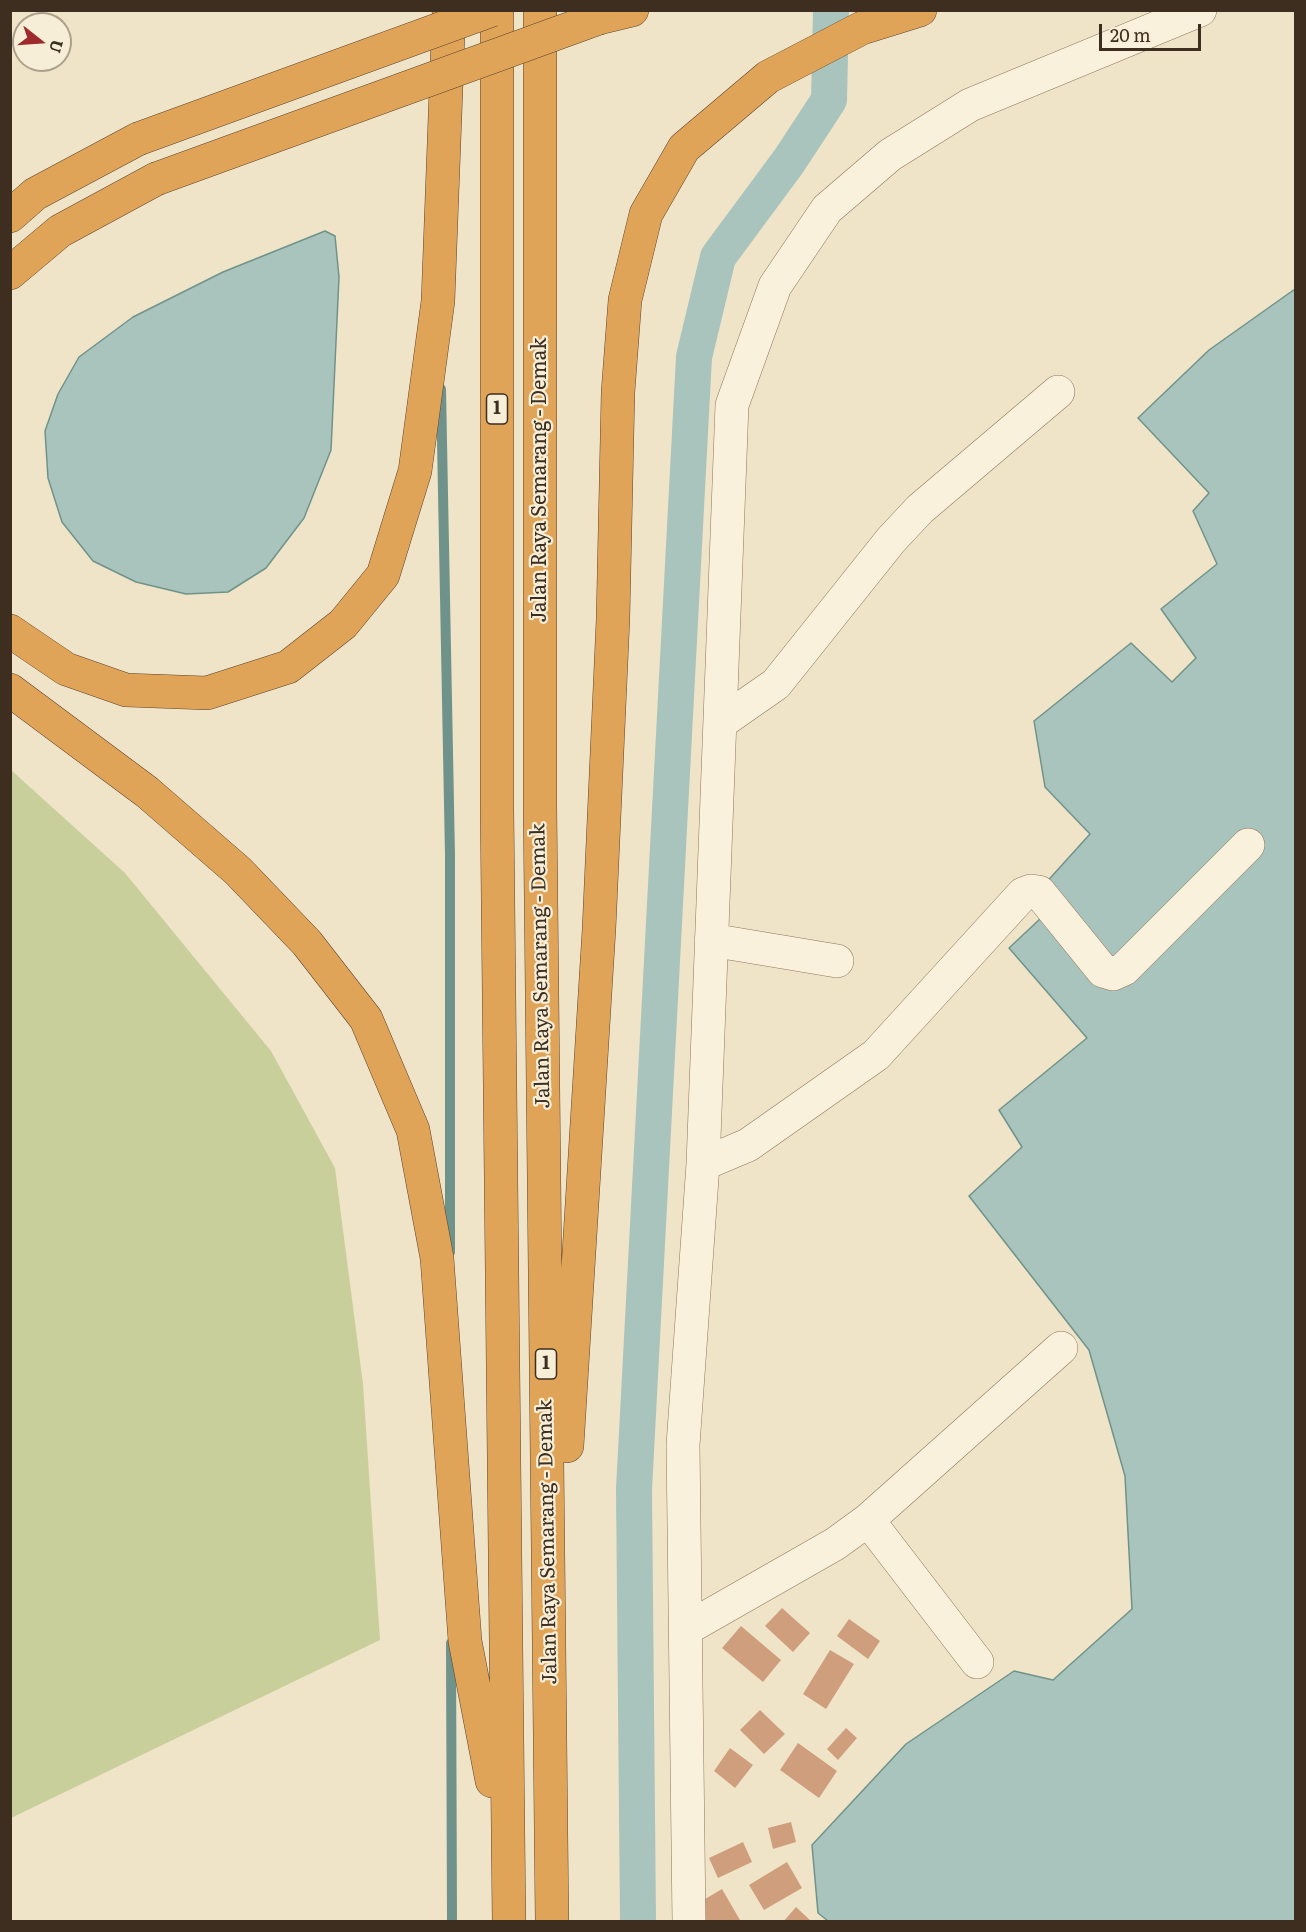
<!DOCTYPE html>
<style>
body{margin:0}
#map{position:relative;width:1306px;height:1932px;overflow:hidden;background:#f0e4c8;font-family:Literata,serif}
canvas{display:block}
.frame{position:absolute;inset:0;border:12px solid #3d2e20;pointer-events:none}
.north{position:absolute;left:12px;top:12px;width:60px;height:60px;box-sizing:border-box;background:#f7eed8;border:2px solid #ada18e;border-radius:50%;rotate:107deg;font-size:16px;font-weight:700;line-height:24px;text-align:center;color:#3d2e20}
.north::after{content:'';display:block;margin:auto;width:21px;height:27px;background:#9e2a2b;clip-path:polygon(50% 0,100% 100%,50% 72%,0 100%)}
.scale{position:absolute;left:1099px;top:24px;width:102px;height:27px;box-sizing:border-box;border:3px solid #3d2e20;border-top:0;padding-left:8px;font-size:18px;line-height:21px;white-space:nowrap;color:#3d2e20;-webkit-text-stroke:4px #f7eed8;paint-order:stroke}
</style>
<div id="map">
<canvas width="1306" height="1932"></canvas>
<div class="frame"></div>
<div class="north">U</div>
<div class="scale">20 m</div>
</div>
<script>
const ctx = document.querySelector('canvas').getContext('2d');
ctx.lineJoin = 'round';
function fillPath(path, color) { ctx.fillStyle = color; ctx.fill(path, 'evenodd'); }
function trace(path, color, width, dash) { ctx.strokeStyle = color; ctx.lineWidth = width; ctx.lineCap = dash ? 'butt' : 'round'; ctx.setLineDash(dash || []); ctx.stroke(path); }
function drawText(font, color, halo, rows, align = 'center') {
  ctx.font = font + ' Literata,serif'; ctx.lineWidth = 4.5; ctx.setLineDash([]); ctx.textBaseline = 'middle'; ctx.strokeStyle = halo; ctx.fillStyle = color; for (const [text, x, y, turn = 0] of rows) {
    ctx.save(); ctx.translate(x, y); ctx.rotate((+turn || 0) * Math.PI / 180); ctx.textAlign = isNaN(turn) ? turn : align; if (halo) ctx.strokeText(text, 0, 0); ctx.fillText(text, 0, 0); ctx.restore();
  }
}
const green = new Path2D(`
 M11,770L125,873L271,1051L335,1168L363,1384L380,1640L11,1818Z`);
const water = new Path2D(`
 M325,231L335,236L339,277L331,450L304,518L266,568L228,592L186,594L136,582L93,561L62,522L48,478L45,431L58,394L79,357L133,317L223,272Z
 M1295,289V1921H828L818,1913L812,1845L906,1744L1014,1671L1053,1680L1132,1609L1125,1476L1089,1350L969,1196L1022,1147L999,1110L1087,1038L1009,948L1057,903L1043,886L1090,834L1045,787L1034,721L1131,643L1172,682L1196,658L1161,609L1217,564L1193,511L1209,493L1138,418L1209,350Z`);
const stream = new Path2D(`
 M441,389L450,856V1252
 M451,1643L452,1922`);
const canal = new Path2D(`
 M638,1922L634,1489L694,357L718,257L789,161L829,100L831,10`);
const building = new Path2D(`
 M782,1608L810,1633L793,1652L765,1626Z
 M849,1619L880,1641L868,1659L837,1636Z
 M741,1626L781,1660L763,1682L722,1648Z
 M830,1650L854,1664L826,1709L803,1694Z
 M760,1710L785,1734L764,1754L740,1730Z
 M846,1728L857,1738L838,1760L827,1749Z
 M798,1743L837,1771L819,1798L780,1770Z
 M730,1748L753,1765L735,1788L714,1771Z
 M791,1822L796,1842L773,1849L768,1828Z
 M743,1842L752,1862L718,1878L709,1858Z
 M787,1862L802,1888L764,1910L749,1885Z
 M722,1889L740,1920L705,1922L695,1905Z
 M796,1907L812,1922H783Z`);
const minor = new Path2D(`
 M720,723L776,684L891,540L920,509L1058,392
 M711,940L837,961
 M703,1164L748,1145L876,1055L1023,894L1031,891L1039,892L1103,971L1113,974L1124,969L1248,845
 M868,1520L977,1662
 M686,1629L835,1544L868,1520L1061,1348
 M689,1922L683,1445L703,1164L732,405L775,286L827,209L890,155L970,105L1200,10`);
const highway = new Path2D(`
 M497,10V808L509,1922
 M540,10V807L552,1922
 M599,18L632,10
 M10,216L35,194L138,139
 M10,273L60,231L156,179
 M10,631L66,669L126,690L207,693L288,667L343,624L383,575L415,471L438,301L449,10
 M10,690L147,792L238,871L307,943L366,1019L413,1130L437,1258L465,1641L492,1781
 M567,1446L599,929L613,619L618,392L625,300L646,214L684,148L768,77L862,28L920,10`);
const highwayBridge = new Path2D(`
 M138,139L492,10
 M156,179L599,18`);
const shields = [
 [497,409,21],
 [546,1364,21]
];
const shieldNames = [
 ["1",497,409],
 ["1",546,1364]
];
const streetNames = [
 ["Jalan Raya Semarang - Demak",540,480,-90],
 ["Jalan Raya Semarang - Demak",541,966,-91],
 ["Jalan Raya Semarang - Demak",548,1542,-91]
];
fillPath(green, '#c9cf9b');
fillPath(water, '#a9c4bc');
trace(water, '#6f938a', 1.5);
trace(stream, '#6f938a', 10);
trace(canal, '#a9c4bc', 36);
fillPath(building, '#cf9f7d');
trace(minor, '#8d765c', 34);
trace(highway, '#5b4430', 34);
trace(minor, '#faf1dc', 33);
trace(highway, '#e0a458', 33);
trace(highwayBridge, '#5b4430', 34, []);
trace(highwayBridge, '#e0a458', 33);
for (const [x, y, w] of shields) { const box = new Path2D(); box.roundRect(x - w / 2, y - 15, w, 30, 4.5); ctx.fillStyle = '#f7eed8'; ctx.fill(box); trace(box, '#3d2e20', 1.5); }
drawText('bold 18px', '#3d2e20', null, shieldNames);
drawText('20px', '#3d2e20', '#f7eed8', streetNames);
</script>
